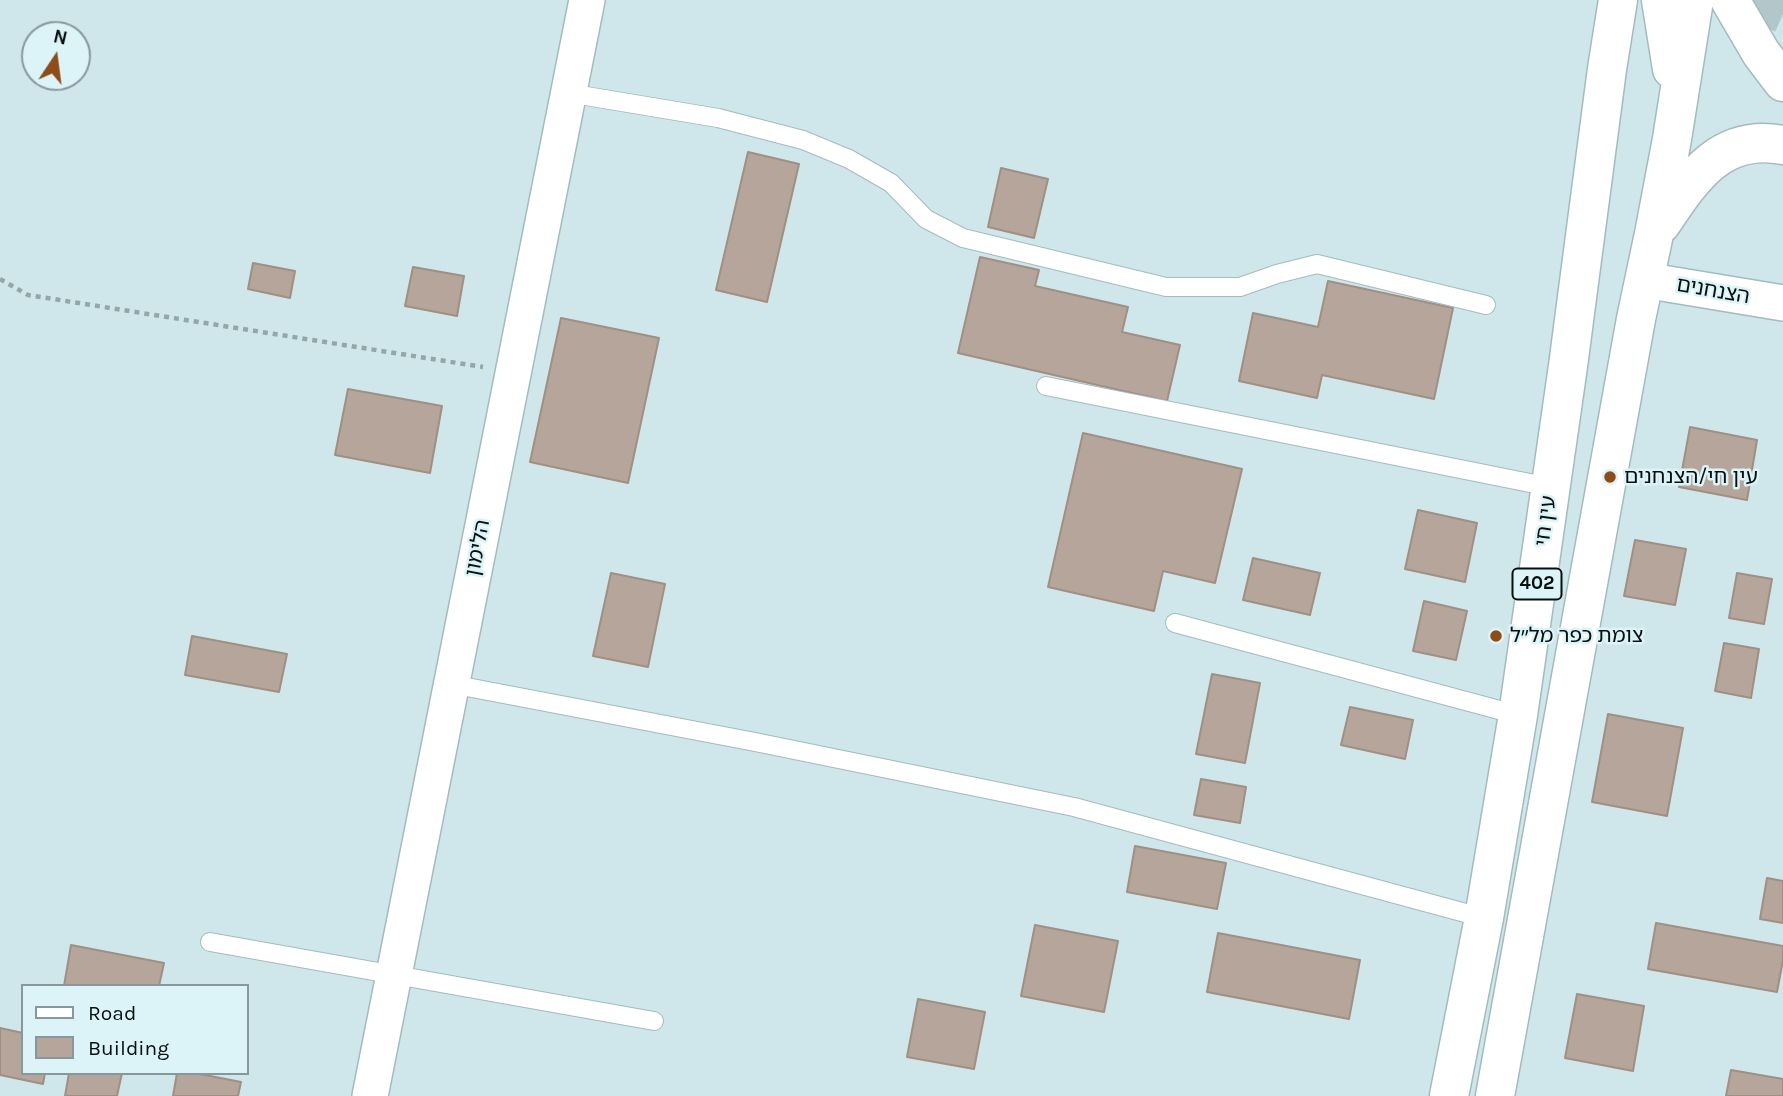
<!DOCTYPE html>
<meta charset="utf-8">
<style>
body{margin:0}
#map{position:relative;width:1783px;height:1096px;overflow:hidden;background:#cfe7ea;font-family:Karla,sans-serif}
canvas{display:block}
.legend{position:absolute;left:21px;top:984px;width:228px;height:91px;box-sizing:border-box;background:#dcf4f7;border:2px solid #87989b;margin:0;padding:9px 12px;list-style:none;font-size:21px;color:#070f10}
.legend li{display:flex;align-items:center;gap:14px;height:35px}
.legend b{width:35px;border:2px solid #87989b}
.north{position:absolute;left:21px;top:21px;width:70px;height:70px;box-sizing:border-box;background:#dcf4f7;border:2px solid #87989b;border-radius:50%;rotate:13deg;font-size:19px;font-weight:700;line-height:28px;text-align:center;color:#070f10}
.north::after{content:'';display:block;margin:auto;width:24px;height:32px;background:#8d4c18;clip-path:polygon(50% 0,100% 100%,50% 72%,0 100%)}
</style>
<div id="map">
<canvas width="1783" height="1096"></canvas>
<ul class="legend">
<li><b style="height:9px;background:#fff"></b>Road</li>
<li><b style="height:19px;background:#b6a59a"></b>Building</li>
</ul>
<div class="north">N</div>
</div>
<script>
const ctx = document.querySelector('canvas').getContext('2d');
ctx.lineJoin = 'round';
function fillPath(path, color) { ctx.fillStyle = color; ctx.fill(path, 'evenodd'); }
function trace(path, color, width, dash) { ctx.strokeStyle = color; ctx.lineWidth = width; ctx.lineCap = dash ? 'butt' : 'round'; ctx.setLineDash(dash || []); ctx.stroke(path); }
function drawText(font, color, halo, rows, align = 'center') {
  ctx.font = font + ' Karla,"Noto Sans Hebrew",sans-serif'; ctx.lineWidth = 5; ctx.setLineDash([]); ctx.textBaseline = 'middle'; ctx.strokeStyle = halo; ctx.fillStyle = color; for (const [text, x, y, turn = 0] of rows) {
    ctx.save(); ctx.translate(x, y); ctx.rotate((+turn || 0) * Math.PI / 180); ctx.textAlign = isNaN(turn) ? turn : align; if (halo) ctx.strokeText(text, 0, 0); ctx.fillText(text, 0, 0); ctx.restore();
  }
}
const building = new Path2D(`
 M748,152L799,164L767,302L716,290Z
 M1001,168L1048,179L1034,238L988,227Z
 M980,257L1039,270L1035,286L1128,307L1122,332L1180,345L1167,401L958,353Z
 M253,263L295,271L290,298L248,289Z
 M413,267L464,276L457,316L405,306Z
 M1328,281L1453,308L1434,399L1322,375L1317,398L1239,381L1253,313L1318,327Z
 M561,318L659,338L628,483L530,462Z
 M348,389L442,406L430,473L335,455Z
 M1690,427L1757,440L1747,500L1679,487Z
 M1083,433L1242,469L1215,583L1163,571L1154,611L1048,587Z
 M1418,510L1477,523L1465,582L1405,569Z
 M1635,540L1686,549L1675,605L1624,596Z
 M1253,558L1320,573L1310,615L1243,600Z
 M611,573L665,584L648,667L593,656Z
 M1737,573L1772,579L1764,624L1729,618Z
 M1424,601L1467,611L1456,660L1413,651Z
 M192,636L287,654L279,692L185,675Z
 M1724,643L1759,649L1751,698L1715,691Z
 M1212,674L1260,683L1245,763L1196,754Z
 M1350,707L1413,720L1405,759L1341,745Z
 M1608,714L1683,728L1667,816L1592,802Z
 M1201,779L1246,787L1240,823L1194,815Z
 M1135,846L1226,863L1217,909L1127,892Z
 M1767,878L1783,881V923L1760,919Z
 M1656,923L1783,946V960L1777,992L1648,969Z
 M1035,925L1118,941L1104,1012L1021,996Z
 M1218,933L1360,960L1349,1019L1207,992Z
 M71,945L164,963L159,986H64Z
 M1577,994L1644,1006L1633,1071L1565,1058Z
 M918,999L985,1012L974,1069L907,1057Z
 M0,1028L23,1033V1073H45L43,1084L0,1075Z
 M1731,1070L1783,1079V1096H1726Z
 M69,1073H122L117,1096H65Z
 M177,1073H195L241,1082L238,1096H173Z`);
const highwayTunnel = new Path2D(`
 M1751,0L1783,14`);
const path = new Path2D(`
 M0,279L28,295L483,367`);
const lane = new Path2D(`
 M568,93L718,118L803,140L849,159L891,183L926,219L963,238L1166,287H1240L1277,274L1317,264L1486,305
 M1046,386L1550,487
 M1175,623L1518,715
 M451,684L755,742L1074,807L1484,918
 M210,942L654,1021`);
const street = new Path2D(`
 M1644,280L1783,303
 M370,1096L587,0`);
const primary = new Path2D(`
 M1661,0L1672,69
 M1730,0L1761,53L1783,82
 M1661,224C1692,178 1720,133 1783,145
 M1449,1096L1484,918L1518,715L1568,366L1607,69L1618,0
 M1495,1096L1636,319L1654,234L1672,139L1694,0`);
const markers = [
 [1610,477,7,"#8d4c18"],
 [1496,636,7,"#8d4c18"]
];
const shields = [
 [1537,584,49]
];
const shieldNames = [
 ["402",1537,584]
];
const streetNames = [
 ["הצנחנים",1713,291,10],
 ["עין חי",1546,521,-82],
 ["הלימון",478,548,-79]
];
const poiNames = [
 ["עין חי/הצנחנים",1624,477],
 ["צומת כפר מל״ל",1510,636]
];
fillPath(building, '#b6a59a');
trace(building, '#a08f84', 2);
trace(highwayTunnel, '#b1c7c9', 38, [38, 19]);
trace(lane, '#a4bbbe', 20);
trace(street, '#a4bbbe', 38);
trace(primary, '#a4bbbe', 41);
trace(path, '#93a6a8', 4.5, [5, 5]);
trace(lane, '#fff', 18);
trace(street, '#fff', 35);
trace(primary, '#fff', 38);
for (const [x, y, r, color] of markers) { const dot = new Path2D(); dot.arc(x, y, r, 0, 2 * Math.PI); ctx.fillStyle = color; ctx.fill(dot); trace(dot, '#dcf4f7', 2.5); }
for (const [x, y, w] of shields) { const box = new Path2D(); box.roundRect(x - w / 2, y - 15.5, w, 31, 5); ctx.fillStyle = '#dcf4f7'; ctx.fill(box); trace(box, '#070f10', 2); }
drawText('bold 19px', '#070f10', null, shieldNames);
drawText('21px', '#070f10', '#dcf4f7', streetNames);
drawText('21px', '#070f10', '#dcf4f7', poiNames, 'left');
</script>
